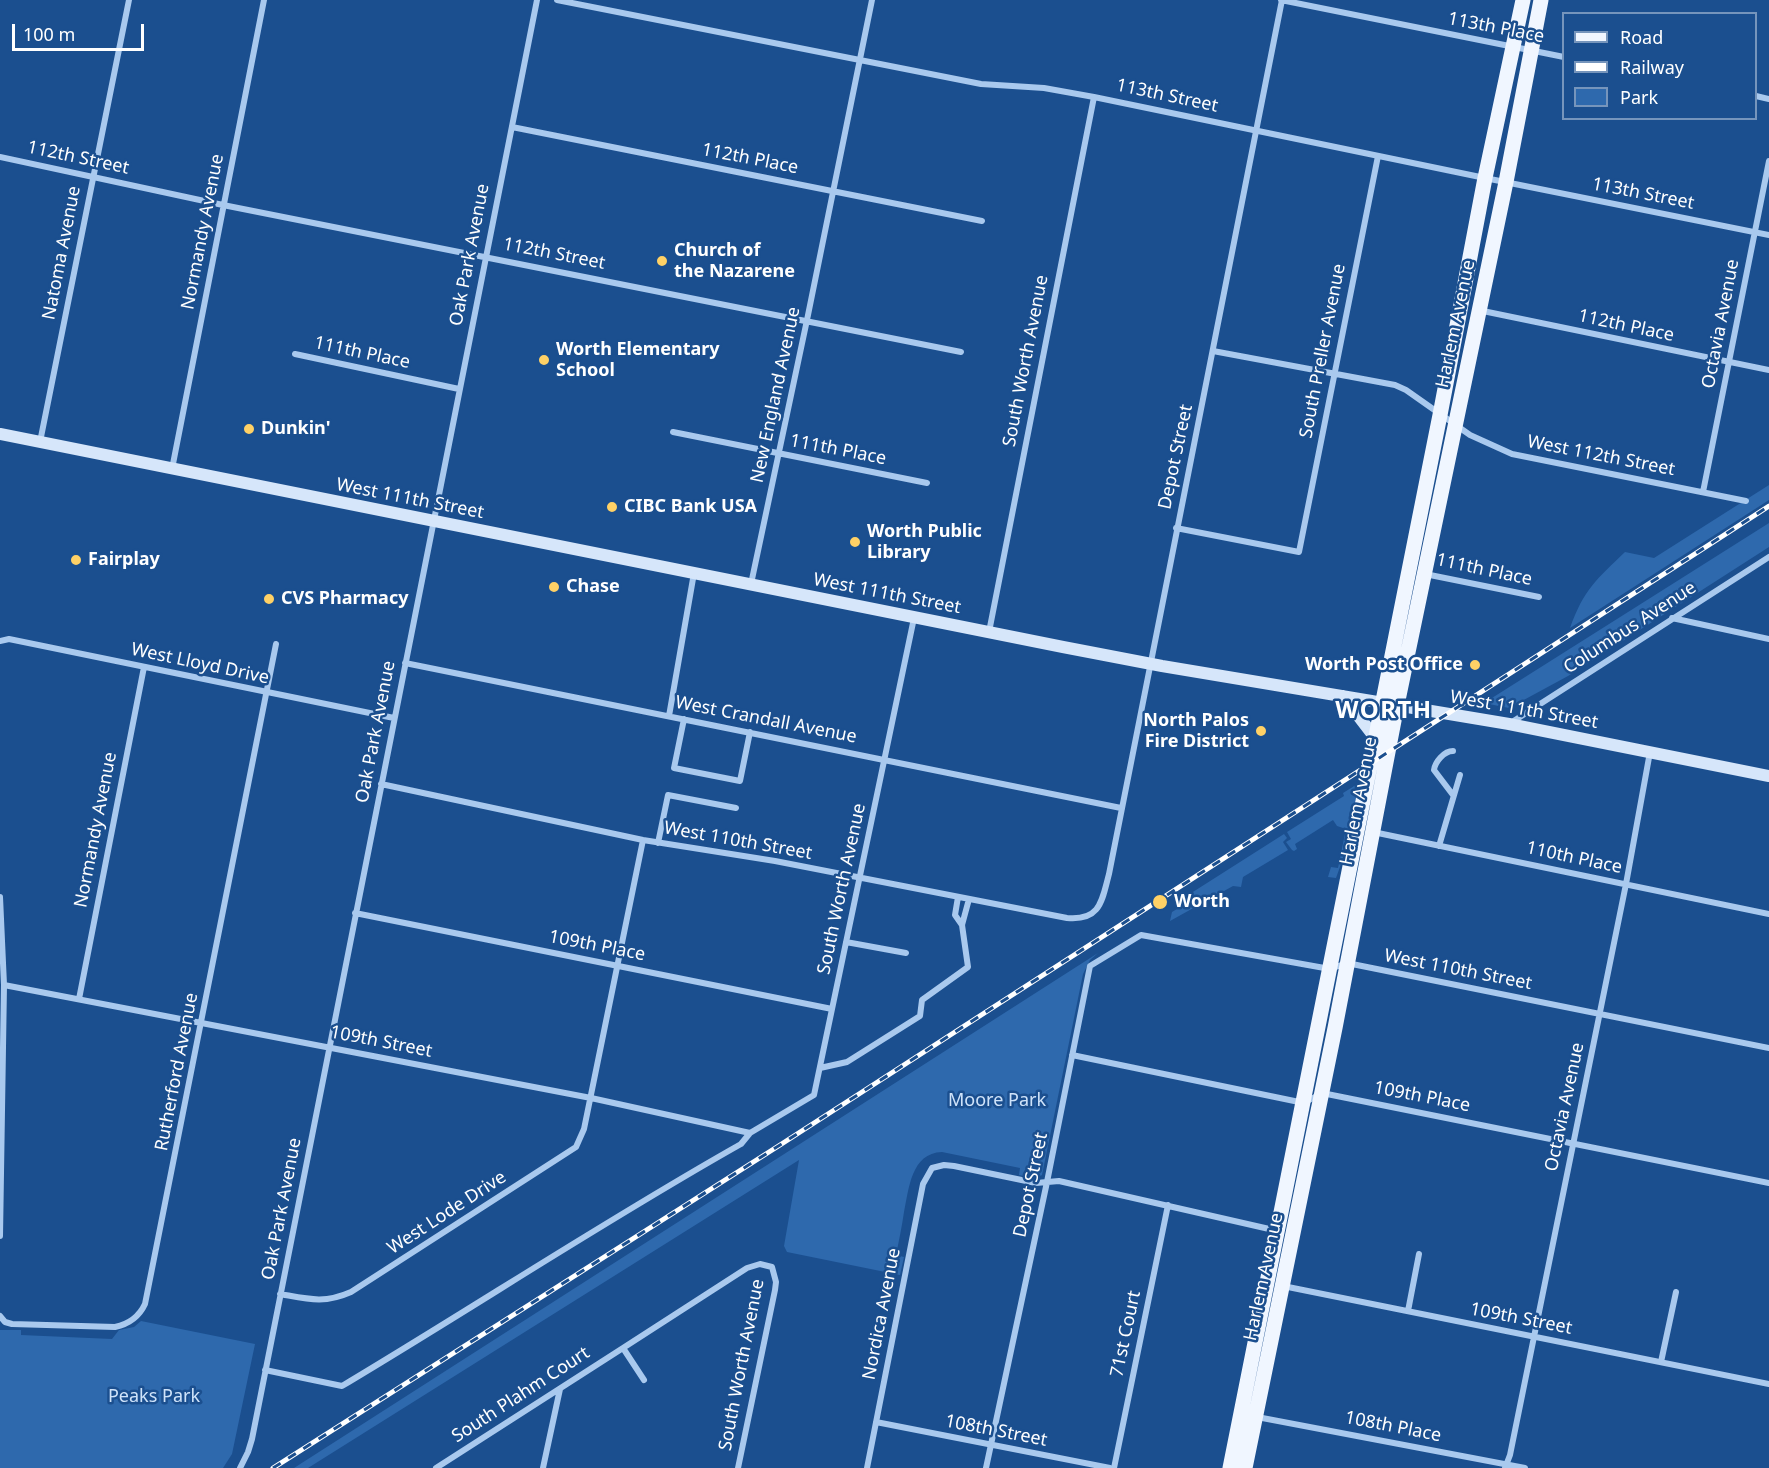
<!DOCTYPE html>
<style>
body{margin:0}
#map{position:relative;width:1769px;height:1468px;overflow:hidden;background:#1b4f8f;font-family:"Noto Sans",sans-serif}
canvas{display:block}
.legend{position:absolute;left:1562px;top:12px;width:195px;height:108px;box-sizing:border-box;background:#1b4f8f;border:2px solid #7695bc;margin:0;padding:8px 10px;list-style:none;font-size:18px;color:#fff}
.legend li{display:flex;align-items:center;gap:12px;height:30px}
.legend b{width:30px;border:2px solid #7695bc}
.scale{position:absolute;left:12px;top:24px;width:132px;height:27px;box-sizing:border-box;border:3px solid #fff;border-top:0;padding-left:8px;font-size:18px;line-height:21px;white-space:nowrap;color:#fff;-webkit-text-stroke:4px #1b4f8f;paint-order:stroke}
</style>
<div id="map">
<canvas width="1769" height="1468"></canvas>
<ul class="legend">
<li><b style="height:8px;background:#f0f6ff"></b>Road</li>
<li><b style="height:8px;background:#fff"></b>Railway</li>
<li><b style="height:16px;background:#2e69ad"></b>Park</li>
</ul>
<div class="scale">100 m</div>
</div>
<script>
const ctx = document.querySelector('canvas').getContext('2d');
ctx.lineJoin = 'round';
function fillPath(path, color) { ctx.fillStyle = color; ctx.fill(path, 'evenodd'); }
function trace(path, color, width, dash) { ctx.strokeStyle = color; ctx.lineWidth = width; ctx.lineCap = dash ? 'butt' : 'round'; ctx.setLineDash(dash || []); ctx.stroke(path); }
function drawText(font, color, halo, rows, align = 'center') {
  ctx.font = font + ' "Noto Sans",sans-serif'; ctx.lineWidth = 5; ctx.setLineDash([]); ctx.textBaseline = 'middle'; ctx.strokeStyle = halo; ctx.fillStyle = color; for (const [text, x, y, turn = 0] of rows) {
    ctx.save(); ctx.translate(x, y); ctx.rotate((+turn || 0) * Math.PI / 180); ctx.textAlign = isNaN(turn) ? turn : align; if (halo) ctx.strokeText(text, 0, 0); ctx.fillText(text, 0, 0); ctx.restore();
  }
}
const green = new Path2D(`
 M1769,485V500L1570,628C1584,589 1596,580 1625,552L1654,558Z
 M1769,523V547L1568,676L1509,708L1484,703Z
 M1359,783L1346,850L1336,878L1328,877L1331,867L1338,868L1346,829L1337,826L1333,820L1295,844L1297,849L1294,851L1292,850L1286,842L1291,839L1287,832L1344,796L1343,793Z
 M1284,834L1287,838L1283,842L1288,850L1243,877L1241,887L1233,886L1170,921L1172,912L1177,909L1174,904Z
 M1098,953L1090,960L1083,974L1042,1175L1035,1179L1019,1175L1020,1168L942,1152C911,1153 909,1189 904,1212C902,1226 899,1240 896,1255L904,1257L900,1275L787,1252L784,1246L799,1160L308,1468H294Z
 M141,1321L255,1344L232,1454L223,1468H0V1330H21V1335L112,1339L119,1330L134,1327Z`);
const street = new Path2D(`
 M557,0L981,84L1044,88L1094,97L1485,178L1769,235
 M1281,0L1564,57
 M1756,96L1769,99
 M512,127L982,221
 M0,157L223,205L961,352
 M1478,310L1769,370
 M1213,351L1395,385L1406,390L1470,435L1512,454L1746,501
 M295,354L459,389
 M673,432L927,483
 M40,442L129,0
 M172,469L264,0
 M1703,492L1769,161
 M1176,528L1299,552L1378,156
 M1425,574L1539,597
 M751,584L807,320L872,0
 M1672,618L1769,639
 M989,632L1094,97
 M0,641L9,639L394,718
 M405,663L1121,808
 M669,716L694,573
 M684,719L674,768L740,781L750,732
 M1509,724L1769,557
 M1453,751C1444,751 1435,762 1434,770L1453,795
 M381,784L643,840L775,861L1067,918C1101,921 1102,900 1109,874L1282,0
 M1373,832L1769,914
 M658,843L668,795L736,808
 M1439,846L1460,775
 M0,897L4,985L0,1236
 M958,897L955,915L962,925
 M355,913L832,1009
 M846,942L906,953
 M4,985L591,1098L750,1133
 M79,999L144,667
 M1072,1055L1304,1103L1322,1093L1769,1183
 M820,1068L847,1062L920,1016L922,1000L968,967L962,925L969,899
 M1283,1286L1769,1384
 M280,1294C308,1299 324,1304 351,1292L576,1147L584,1129L643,840
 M1408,1311L1419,1254
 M0,1316L5,1322L12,1324L115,1327C129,1324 139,1317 145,1304L276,644
 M623,1348L747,1268L760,1264L772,1267L776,1282L775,1290L738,1468
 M1661,1362L1676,1292
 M265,1370L342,1386C476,1306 606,1220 741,1144L750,1133L814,1095L914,618
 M1257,1417L1525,1468
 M876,1422L1110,1468
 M240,1468L248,1452L252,1439L537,0
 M436,1468L623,1348L644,1380
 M543,1468L560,1389
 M867,1468L923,1184L932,1168L944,1165L954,1166L1036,1183L1059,1181L1278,1231
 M986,1468L1047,1182L1090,966L1141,935L1330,969L1347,963L1769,1048
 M1114,1468L1168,1205
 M1505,1468L1510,1455L1626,884L1650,752`);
const secondary = new Path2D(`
 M0,434L1063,647L1162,666L1509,724L1769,776
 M1343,696L1376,739`);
const primary = new Path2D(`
 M1230,1468L1440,415L1485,178L1523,0
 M1245,1468L1335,1028L1397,705L1506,182L1541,0`);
const rail = new Path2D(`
 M273,1468L780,1145L1769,506`);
const markers = [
 [662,261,6,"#ffd166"],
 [544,360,6,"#ffd166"],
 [249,429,6,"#ffd166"],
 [612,507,6,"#ffd166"],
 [855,542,6,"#ffd166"],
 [76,560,6,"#ffd166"],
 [554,587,6,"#ffd166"],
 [269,599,6,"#ffd166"],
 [1475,665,6,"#ffd166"],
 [1261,731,6,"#ffd166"],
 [1160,902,8,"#ffd166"]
];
const streetNames = [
 ["113th Place",1496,28,11],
 ["113th Street",1167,96,12],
 ["112th Street",78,158,12],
 ["112th Place",750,159,11],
 ["113th Street",1643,194,11],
 ["Normandy Avenue",203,232,-79],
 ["Natoma Avenue",62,253,-79],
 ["112th Street",554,254,11],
 ["Oak Park Avenue",470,255,-79],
 ["Harlem Avenue",1456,324,-78],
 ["Octavia Avenue",1721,324,-79],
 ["112th Place",1626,326,12],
 ["South Preller Avenue",1323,351,-79],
 ["111th Place",362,353,12],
 ["South Worth Avenue",1026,361,-79],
 ["New England Avenue",776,395,-78],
 ["111th Place",838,450,11],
 ["West 112th Street",1601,456,11],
 ["Depot Street",1176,457,-78],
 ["West 111th Street",410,499,11],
 ["111th Place",1484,570,12],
 ["West 111th Street",887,594,11],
 ["Columbus Avenue",1630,628,-33],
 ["West Lloyd Drive",200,664,12],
 ["West 111th Street",1524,710,10],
 ["West Crandall Avenue",766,720,11],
 ["Oak Park Avenue",376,732,-79],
 ["Harlem Avenue",1359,801,-79],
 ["Normandy Avenue",96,830,-79],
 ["West 110th Street",738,841,10],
 ["110th Place",1574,858,12],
 ["South Worth Avenue",842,889,-78],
 ["109th Place",597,946,11],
 ["West 110th Street",1458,970,11],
 ["109th Street",381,1042,11],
 ["Rutherford Avenue",177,1072,-79],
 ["109th Place",1422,1097,11],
 ["Octavia Avenue",1565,1107,-78],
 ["Depot Street",1031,1185,-78],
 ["Oak Park Avenue",282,1209,-79],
 ["West Lode Drive",447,1213,-33],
 ["Harlem Avenue",1264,1277,-78],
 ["Nordica Avenue",882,1314,-79],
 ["109th Street",1521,1319,11],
 ["71st Court",1126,1334,-78],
 ["South Worth Avenue",742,1365,-79],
 ["South Plahm Court",521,1395,-33],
 ["108th Place",1393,1427,11],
 ["108th Street",996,1431,11]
];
const poiNames = [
 ["Church of",674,251],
 ["the Nazarene",674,272],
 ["Worth Elementary",556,350],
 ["School",556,371],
 ["Dunkin'",261,429],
 ["CIBC Bank USA",624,507],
 ["Worth Public",867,532],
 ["Library",867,553],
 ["Fairplay",88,560],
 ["Chase",566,587],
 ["CVS Pharmacy",281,599],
 ["Worth Post Office",1463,665,"right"],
 ["North Palos",1249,721,"right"],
 ["Fire District",1249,742,"right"],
 ["Worth",1174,902]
];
const parkNames = [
 ["Moore Park",997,1101],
 ["Peaks Park",154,1397]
];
const districtNames = [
 ["WORTH",1384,711]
];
fillPath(green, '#2e69ad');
trace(street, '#a9c9ee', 6);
trace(secondary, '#d6e6fa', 12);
trace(primary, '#f0f6ff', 15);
trace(rail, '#fff', 5);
trace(rail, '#1b4f8f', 3, [9]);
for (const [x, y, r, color] of markers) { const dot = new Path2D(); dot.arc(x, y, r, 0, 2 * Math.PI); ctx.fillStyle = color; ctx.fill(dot); trace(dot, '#1b4f8f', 2); }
drawText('18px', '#fff', '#1b4f8f', streetNames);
drawText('bold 18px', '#fff', '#1b4f8f', poiNames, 'left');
drawText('18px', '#cfe3fa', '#1b4f8f', parkNames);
ctx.letterSpacing = '1.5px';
drawText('bold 24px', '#fff', '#1b4f8f', districtNames);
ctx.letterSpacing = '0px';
</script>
